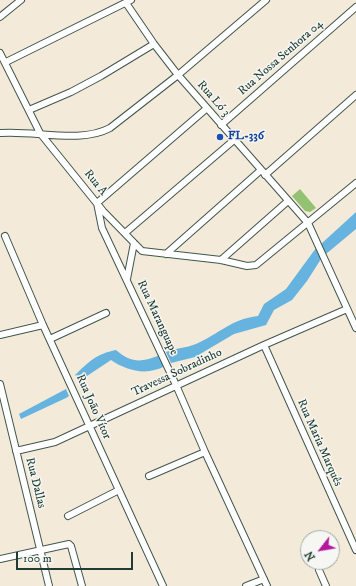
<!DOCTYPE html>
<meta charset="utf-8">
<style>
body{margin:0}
#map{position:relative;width:356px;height:586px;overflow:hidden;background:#f4ead9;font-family:"IM FELL DW Pica",serif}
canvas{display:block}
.north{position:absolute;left:300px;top:530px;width:40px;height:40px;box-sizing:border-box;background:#f6f6f2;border:1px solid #a0aca6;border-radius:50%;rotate:239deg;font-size:11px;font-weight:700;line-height:16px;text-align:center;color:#1f3d34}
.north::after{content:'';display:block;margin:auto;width:14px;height:18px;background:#b5179e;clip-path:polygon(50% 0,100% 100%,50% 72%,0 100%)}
.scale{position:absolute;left:16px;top:552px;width:117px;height:18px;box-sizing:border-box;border:2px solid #1f3d34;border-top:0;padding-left:5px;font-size:12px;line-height:14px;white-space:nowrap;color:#1f3d34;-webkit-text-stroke:3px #f6f6f2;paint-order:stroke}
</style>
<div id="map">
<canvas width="356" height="586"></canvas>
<div class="north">N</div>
<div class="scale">100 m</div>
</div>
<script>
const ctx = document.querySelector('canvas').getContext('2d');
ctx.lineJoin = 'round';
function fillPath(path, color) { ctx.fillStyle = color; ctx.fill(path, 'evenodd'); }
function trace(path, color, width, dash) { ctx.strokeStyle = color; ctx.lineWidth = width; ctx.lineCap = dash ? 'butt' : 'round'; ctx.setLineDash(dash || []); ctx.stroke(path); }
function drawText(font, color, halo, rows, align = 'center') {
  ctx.font = font + ' "IM FELL DW Pica",serif'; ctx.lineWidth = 3; ctx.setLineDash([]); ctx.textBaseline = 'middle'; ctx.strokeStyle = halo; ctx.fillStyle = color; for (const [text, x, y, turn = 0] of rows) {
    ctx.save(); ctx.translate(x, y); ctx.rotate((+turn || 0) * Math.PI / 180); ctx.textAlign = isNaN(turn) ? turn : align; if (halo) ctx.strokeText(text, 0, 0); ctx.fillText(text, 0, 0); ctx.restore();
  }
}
const green = new Path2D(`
 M300,189L316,208L310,212L305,211L292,196Z`);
const water = new Path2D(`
 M356,212V229L326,254L321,244Z
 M316,248L321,259L307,281L292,300L274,310L266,325L234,334L195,357L171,363L166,352C176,348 186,348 196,344C219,334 231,319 258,316L264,304L286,289Z
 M116,350C131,363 141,363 160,355L165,366C147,376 127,371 111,360L78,382L75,375C90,361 96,354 116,350Z
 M66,389L69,396L66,398L21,419L19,414Z`);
const minor = new Path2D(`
 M126,3L154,44L178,75L308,223L356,328
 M0,17L21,0
 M0,53L40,133L103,211L142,251L221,260L247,266L256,265L356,183
 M6,62L131,0
 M206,109L97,203L102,228L176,385L205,452L267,586
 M29,110L71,92L101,76L154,44
 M221,125L356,7
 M0,133C35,130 80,144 110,128L178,75L266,0
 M265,175L356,95
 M125,233L234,140
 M5,236L43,325L163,586
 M166,254L261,170
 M221,260L288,201
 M127,279L134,243
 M0,335L43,325
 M50,339L106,313
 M264,345L356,550
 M0,384L49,586
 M16,451L55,442L264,345L347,309
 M149,476L205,452
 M68,516L119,490
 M0,559L69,544L71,546L82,586
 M319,570L326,586
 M246,586L264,579`);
const markers = [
 [220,137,4,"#1a4fb4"]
];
const streetNames = [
 ["Rua Nossa Senhora 04",281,58,-41],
 ["Rua Ló 3",213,99,49],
 ["Rua A",95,183,51],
 ["Rua Maranguape",157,318,65],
 ["Travessa Sobradinho",177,373,-25],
 ["Rua João Vítor",93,407,66],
 ["Rua Maria Marquês",319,443,66],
 ["Rua Dallas",35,483,76]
];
const transitNames = [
 ["FL-336",228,137]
];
fillPath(green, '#92c272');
fillPath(water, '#67b3e0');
trace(minor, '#3f574d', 8);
trace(minor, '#fff', 6);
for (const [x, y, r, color] of markers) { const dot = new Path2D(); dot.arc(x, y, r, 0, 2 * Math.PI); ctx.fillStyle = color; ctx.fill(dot); trace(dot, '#f6f6f2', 1.5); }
drawText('12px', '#1f3d34', '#f6f6f2', streetNames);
drawText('bold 12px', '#164399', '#f6f6f2', transitNames, 'left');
</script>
